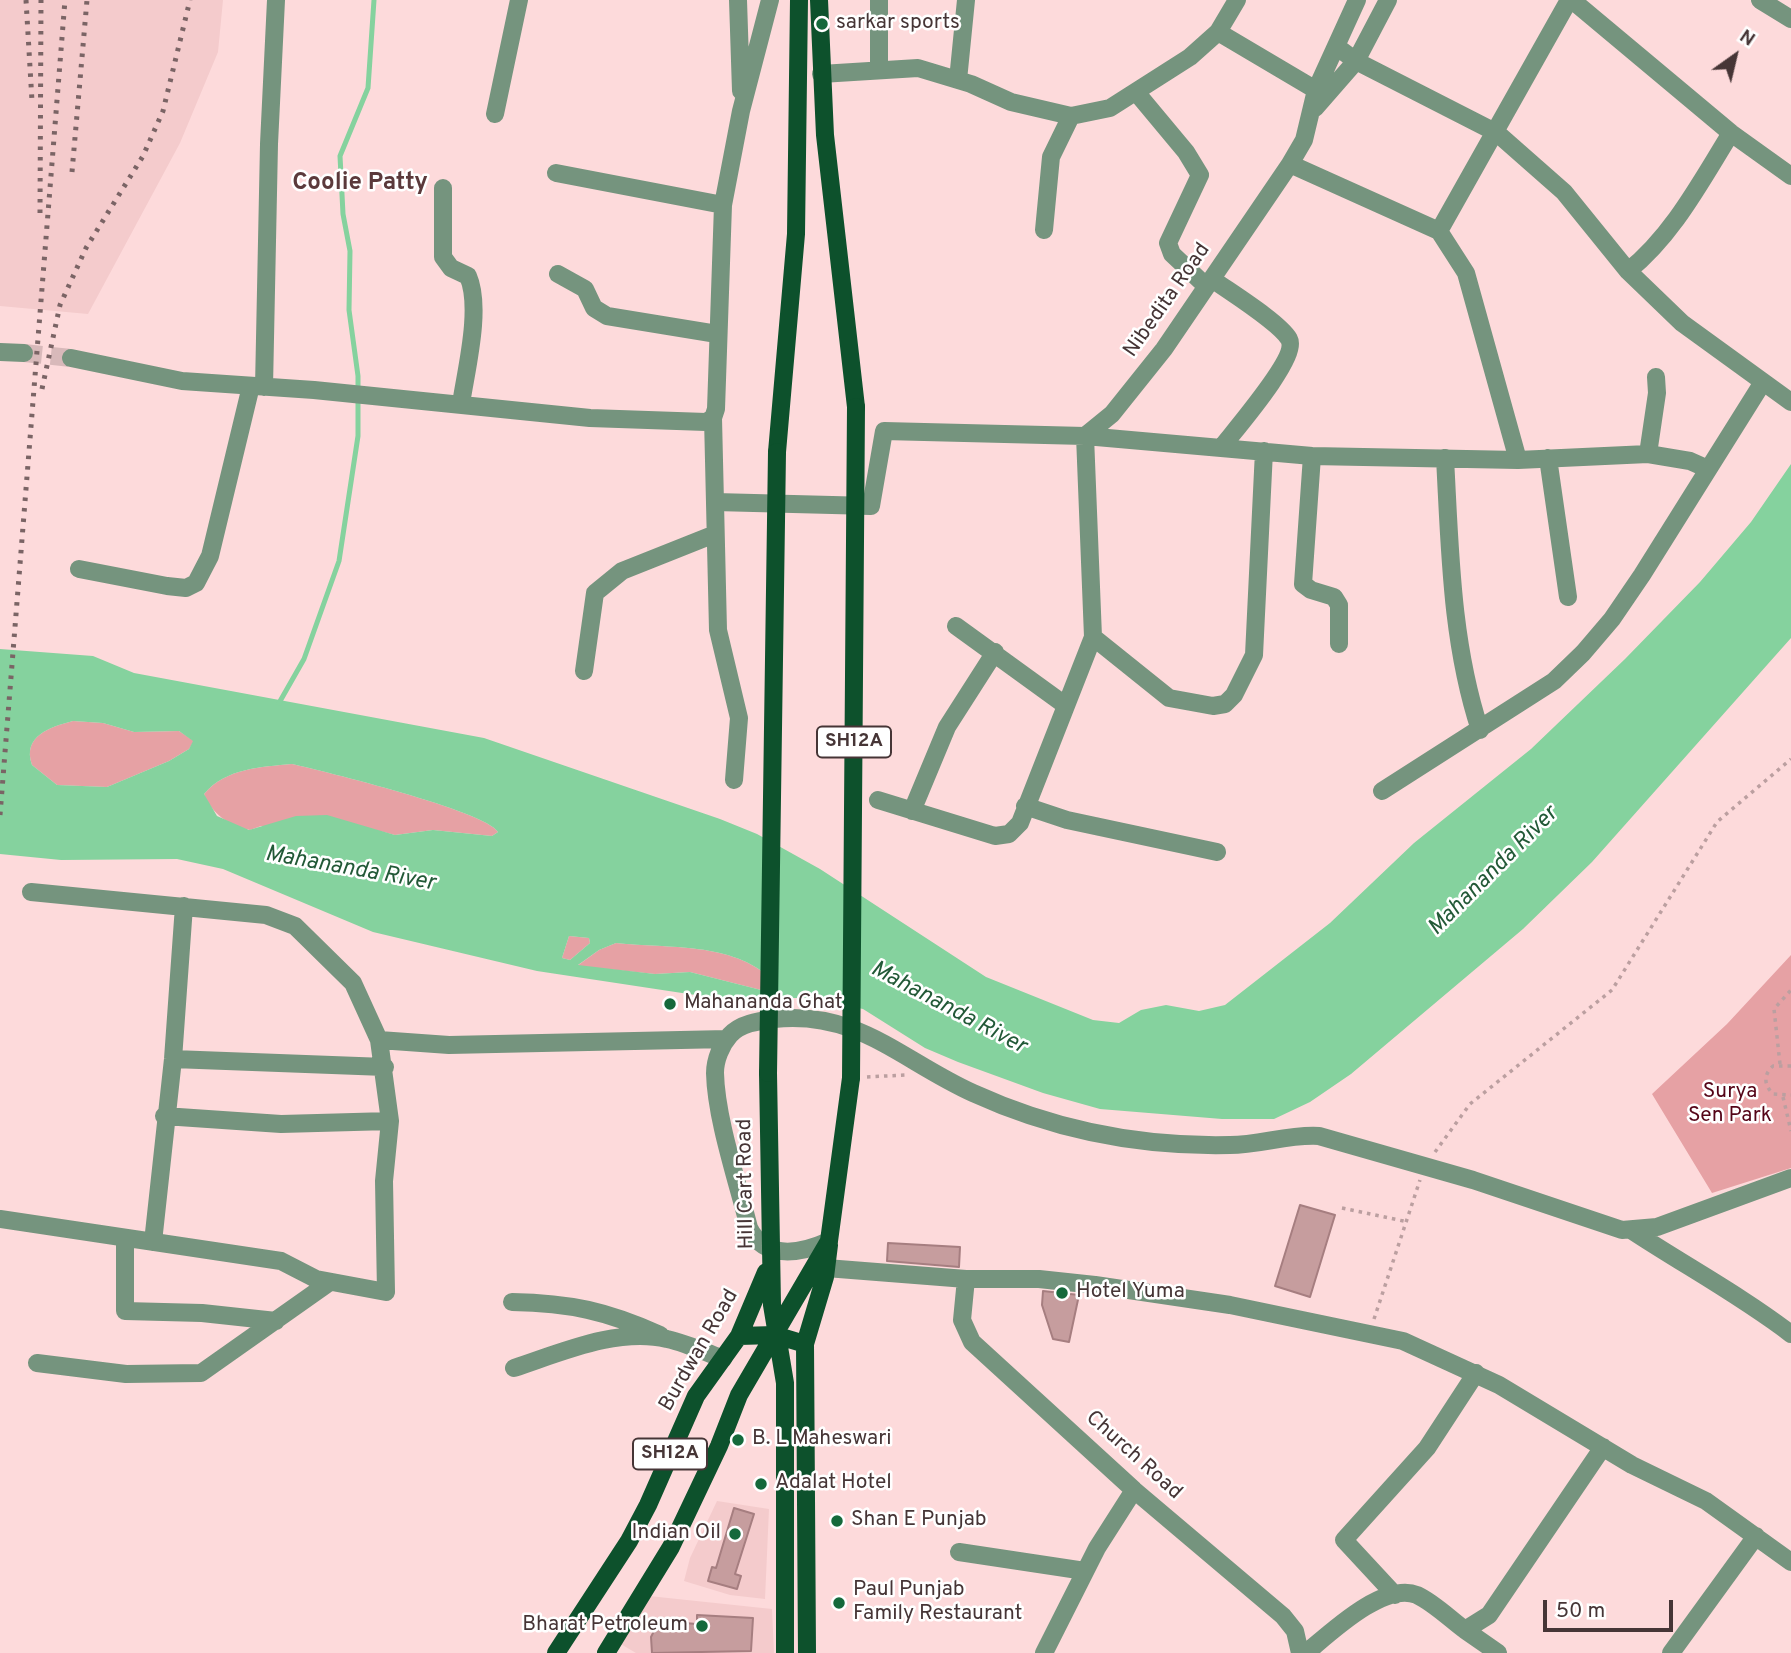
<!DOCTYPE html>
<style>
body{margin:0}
#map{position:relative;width:1791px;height:1653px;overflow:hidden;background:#fddadb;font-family:Overpass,sans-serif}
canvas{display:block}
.north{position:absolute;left:1700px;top:21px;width:70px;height:70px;-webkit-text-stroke:5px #fff;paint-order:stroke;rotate:34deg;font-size:19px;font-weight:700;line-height:28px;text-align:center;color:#463536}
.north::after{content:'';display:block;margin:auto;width:24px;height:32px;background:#463536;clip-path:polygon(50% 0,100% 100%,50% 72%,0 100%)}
.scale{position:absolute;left:1543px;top:1600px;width:130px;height:32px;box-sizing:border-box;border:4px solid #463536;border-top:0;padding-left:9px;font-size:21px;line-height:24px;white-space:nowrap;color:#463536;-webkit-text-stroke:5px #fff;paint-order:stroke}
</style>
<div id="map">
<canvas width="1791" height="1653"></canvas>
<div class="north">N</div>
<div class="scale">50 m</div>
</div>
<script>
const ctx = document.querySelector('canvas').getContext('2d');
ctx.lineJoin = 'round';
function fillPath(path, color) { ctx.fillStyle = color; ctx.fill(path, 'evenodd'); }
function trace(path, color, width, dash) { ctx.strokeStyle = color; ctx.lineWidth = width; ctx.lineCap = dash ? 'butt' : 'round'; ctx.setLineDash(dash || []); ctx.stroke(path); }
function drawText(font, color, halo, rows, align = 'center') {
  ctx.font = font + ' Overpass,sans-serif'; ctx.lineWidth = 5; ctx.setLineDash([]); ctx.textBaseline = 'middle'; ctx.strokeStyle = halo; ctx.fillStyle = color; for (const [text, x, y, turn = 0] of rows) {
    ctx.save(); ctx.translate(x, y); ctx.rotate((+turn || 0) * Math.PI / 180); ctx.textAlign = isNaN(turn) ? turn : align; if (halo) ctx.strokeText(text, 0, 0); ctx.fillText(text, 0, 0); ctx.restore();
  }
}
const built = new Path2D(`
 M0,0H223L218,52L180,143L88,314L0,306Z
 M717,1501L769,1509L765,1599L730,1595L684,1581L690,1558Z
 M649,1596L772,1609L774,1653H636L619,1643Z`);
const green = new Path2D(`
 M73,721L103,723L134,732L179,731L194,741L189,749L169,761L107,787L57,785L32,765C22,736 50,727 73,721Z
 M292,764C323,771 486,811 498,832L492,836L433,830L395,835L364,827L261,826L250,830C228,825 212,814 204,794C226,768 261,767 292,764Z
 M569,936L589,938L590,943L570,960L562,958Z
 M616,943C669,949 731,941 773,980L769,992L690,972L655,974L577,966L599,950Z
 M1791,955V1168L1712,1193L1652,1094L1727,1024Z`);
const water = new Path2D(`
 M1791,464V638L1592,862L1523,929L1351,1074L1310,1102L1274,1119H1222L1100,1109L1043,1093L958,1062L925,1048L863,1009L811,998H715L537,971L373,932L223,869L177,859L61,860L0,854V649L93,656L134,673L484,738L720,819L757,834L820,869L986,977L1093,1020L1119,1023L1141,1010L1166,1005L1199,1011L1225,1005L1330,923L1414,843L1531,749L1625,659L1700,582L1751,522ZM73,721L103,723L134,732L179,731L193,741L189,749L169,761L107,787L57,785L32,765C22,736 50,727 73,721ZM292,764C323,771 486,811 498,832L492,836L433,830L395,835L327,815L296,816L249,830L217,816L204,794C226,768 261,767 292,764ZM569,936L589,938L590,943L570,960L562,958ZM616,943C669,949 731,941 773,980L769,992L690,972L655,974L578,965L599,950Z`);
const stream = new Path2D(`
 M279,703L304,659L339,561L358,436V376L349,310L350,251L343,214L340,156L368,88L374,0`);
const building = new Path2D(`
 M1300,1205L1335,1215L1310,1297L1275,1286Z
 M888,1243L960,1247L959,1267L887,1261Z
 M1043,1291L1079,1295L1069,1342L1053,1339L1042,1305Z
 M734,1508L754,1514L735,1574L741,1576L737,1589L708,1581L712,1567L716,1568Z
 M697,1615L753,1618L751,1651L652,1653L651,1637L659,1621L697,1624Z`);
const minorTunnel = new Path2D(`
 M24,353L71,358`);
const path = new Path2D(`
 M1780,1064L1774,1009L1791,990
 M1791,1066H1773C1763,1075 1764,1085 1773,1094L1791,1095
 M867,1077L905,1075
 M1783,1097L1791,1131
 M1435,1152L1470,1104L1612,990L1717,822L1791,759
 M1342,1208L1408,1222
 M1374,1319L1420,1180`);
const minor = new Path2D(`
 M738,0L741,91
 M1572,0L1731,133L1791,176
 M1760,0L1791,19
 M1218,32L1316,90
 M1337,47L1356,61L1497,133L1564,192L1628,271L1682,323L1791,402
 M879,69V0
 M821,74L918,68L971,84L1011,102L1071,116L1110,108L1190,57L1218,32L1237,0
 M958,80L966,0
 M1136,92L1186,152L1200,175L1168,243L1172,254L1206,286
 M1315,108L1356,61L1388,0
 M495,114L519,0
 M1290,164L1439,231L1466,273L1518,460
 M556,173L723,205
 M443,188V257L451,268L468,276C482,308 466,370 461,404
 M1044,230L1051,157L1071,116
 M1439,231L1569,0
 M1628,271C1673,235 1701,181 1731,133
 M558,274L585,289L594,308L607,316L717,334
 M1212,279C1230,292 1279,322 1289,339C1299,357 1234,431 1221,448
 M0,352L24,353
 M71,358L182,381L314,390L590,418L706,422L713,418L716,409L723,205L741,111L770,0
 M264,387L269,144L276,0
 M713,418L718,630L739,718L734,780
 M1648,454L1657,393L1656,377
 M1312,456L1303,584L1311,590L1334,597L1339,605V644
 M1445,458C1450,549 1451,642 1480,730
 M1548,458L1568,597
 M715,502L871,506L884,431L1085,436L1112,414L1164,349L1290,164L1304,140L1316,90L1357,0
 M79,569L167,586L186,588L196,583L210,556L251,386
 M956,626L1065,705
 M1093,637L1169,698L1213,706L1225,704L1234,695L1254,655L1264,451
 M584,671L595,593L622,571L715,534
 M1382,791L1554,681L1583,653L1612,619L1642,575L1763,382
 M878,800L995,836L1009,834L1020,823L1093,637L1085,436L1312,456L1518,460L1648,454L1690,461L1708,469
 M1025,806L1067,820L1217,852
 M912,811L947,727L995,652
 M379,1040L449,1045L727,1039
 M173,1059L385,1067
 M164,1116L281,1124L390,1121
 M0,1219L281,1261L316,1279L386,1292L384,1181L390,1121L379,1040L353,983L295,926L266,915L31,892
 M1631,1230C1684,1265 1740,1295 1791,1334
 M125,1238V1311L202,1313L276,1321
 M829,1241C802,1253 765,1261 749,1228C738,1183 716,1119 715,1073C715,1060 721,1045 730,1035C741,1023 759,1021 774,1019C858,1010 902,1061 973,1093C1054,1130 1141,1147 1230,1145C1260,1145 1289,1134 1319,1136L1473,1180L1622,1230L1657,1227L1791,1178
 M153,1242L173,1059L184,906
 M826,1268L966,1279H1039L1095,1285L1230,1305L1403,1341L1499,1385L1632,1465L1706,1501L1791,1562
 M966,1279L962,1320L972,1342L1134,1490L1283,1616L1295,1631L1300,1653
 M512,1302C570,1303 607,1311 660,1335
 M37,1363L126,1374L201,1373L330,1282
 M514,1368C560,1353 618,1327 667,1339C686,1343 705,1352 723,1359
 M959,1552L1085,1571
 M1395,1595L1344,1540L1427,1448L1476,1373
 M1465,1630L1498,1653
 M1044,1653L1097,1548L1134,1490
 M1306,1653C1329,1634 1384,1581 1417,1595C1434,1603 1450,1619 1465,1630L1489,1615L1603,1447
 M1671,1653L1756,1536`);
const major = new Path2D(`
 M819,0L825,135L856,407
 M777,452L796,234L799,0
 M768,1073L772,1305L785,1383V1653
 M739,1336L775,1335L805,1344
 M556,1653L629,1541L648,1505L696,1396L739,1336L766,1272
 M606,1653L671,1547L719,1446L739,1395L829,1241L851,1078
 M807,1653L805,1344L825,1277L829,1245`);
const rail = new Path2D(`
 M26,0L32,101
 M72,172L87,0
 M40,213L41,0
 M42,389L60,305L86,248L143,156L163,111L190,0
 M0,815L65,0`);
const majorBridge = new Path2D(`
 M768,1073L777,452
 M851,1078L856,407`);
const markers = [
 [822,24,7,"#15693b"],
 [670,1004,7,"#15693b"],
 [1062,1293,7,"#15693b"],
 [738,1440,7,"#15693b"],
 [761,1484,7,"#15693b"],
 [837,1521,7,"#15693b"],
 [735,1534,7,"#15693b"],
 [839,1603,7,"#15693b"],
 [702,1626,7,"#15693b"]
];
const shields = [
 [854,742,74],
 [670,1454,74]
];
const shieldNames = [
 ["SH12A",854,742],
 ["SH12A",670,1454]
];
const poiNames = [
 ["sarkar sports",836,24],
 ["Mahananda Ghat",684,1004],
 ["Hotel Yuma",1076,1293],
 ["B. L Maheswari",752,1440],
 ["Adalat Hotel",775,1484],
 ["Shan E Punjab",851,1521],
 ["Indian Oil",721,1534,"right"],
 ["Paul Punjab",853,1591],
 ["Family Restaurant",853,1615],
 ["Bharat Petroleum",688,1626,"right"]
];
const streetNames = [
 ["Nibedita Road",1168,301,-55],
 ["Hill Cart Road",747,1184,-91],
 ["Burdwan Road",700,1351,-60],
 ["Church Road",1133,1456,42]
];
const parkNames = [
 ["Surya",1730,1093],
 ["Sen Park",1730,1117]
];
const waterNames = [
 ["Mahananda River",350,870,10],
 ["Mahananda River",1494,872,-45],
 ["Mahananda River",948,1009,28]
];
const quarterNames = [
 ["Coolie Patty",360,184]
];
fillPath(built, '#f4cbcc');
fillPath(green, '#e6a1a4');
fillPath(water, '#85d29e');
trace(stream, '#85d29e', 5);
fillPath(building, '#c69d9e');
trace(building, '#a67e80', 2);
trace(minorTunnel, '#d8b9ba', 18, [18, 9]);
trace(path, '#bb9fa0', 3.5, [3.5, 5]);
trace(minor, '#75947e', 18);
trace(major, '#0d512c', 18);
trace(rail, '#7a6465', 5, [3.5, 7]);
trace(majorBridge, '#0d512c', 18);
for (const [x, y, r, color] of markers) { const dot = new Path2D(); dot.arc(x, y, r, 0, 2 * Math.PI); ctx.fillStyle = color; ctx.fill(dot); trace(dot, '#fff', 2.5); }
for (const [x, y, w] of shields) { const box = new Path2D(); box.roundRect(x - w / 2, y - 15.5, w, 31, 5); ctx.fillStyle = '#fff'; ctx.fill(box); trace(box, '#463536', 2); }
drawText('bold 19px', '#463536', null, shieldNames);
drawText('21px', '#463536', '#fff', poiNames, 'left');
drawText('21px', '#463536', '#fff', streetNames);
drawText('21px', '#540417', '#fff', parkNames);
drawText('italic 23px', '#225937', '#fff', waterNames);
drawText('bold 24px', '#5b393b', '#fff', quarterNames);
</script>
